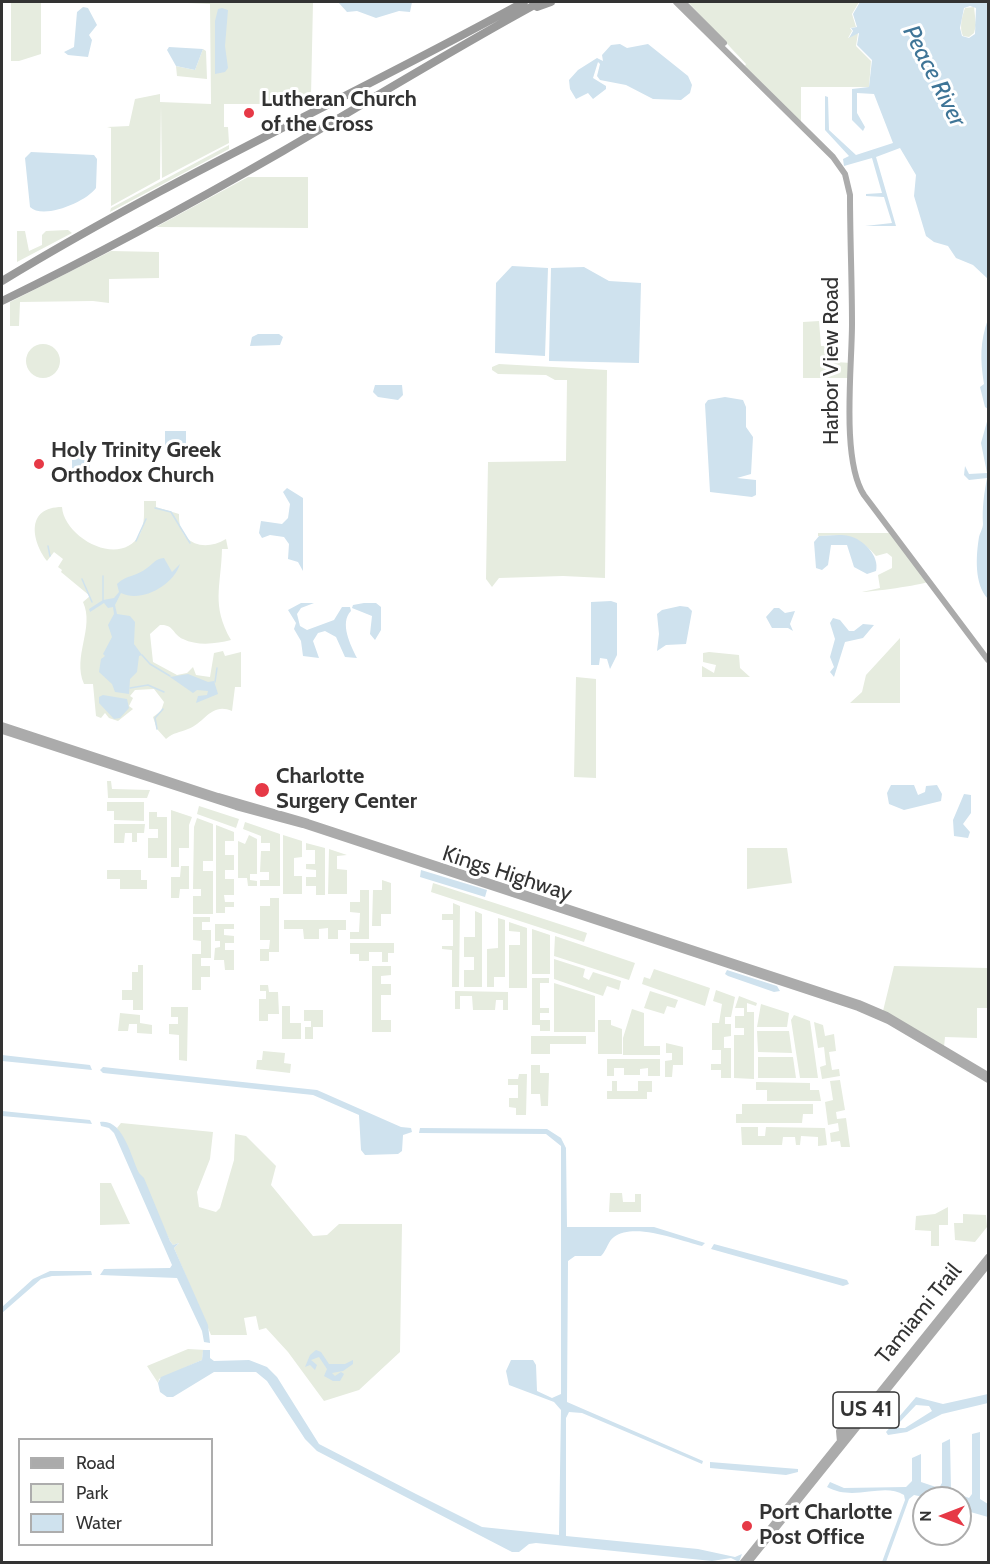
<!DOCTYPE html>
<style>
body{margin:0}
#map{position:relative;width:990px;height:1564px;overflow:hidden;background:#fff;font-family:Cabin,sans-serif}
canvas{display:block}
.frame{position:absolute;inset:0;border:3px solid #333;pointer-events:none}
.legend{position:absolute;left:18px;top:1438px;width:195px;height:108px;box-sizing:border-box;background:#fff;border:2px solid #adadad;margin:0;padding:8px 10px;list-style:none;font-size:18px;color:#333}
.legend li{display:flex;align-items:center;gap:12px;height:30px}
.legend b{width:30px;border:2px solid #adadad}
.north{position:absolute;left:912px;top:1486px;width:60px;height:60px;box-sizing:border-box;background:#fff;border:2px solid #adadad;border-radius:50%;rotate:270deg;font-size:16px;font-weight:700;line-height:24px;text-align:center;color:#333}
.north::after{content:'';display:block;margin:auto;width:21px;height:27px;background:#e63946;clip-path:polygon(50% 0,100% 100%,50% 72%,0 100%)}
</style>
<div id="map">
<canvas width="990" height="1564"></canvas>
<div class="frame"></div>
<ul class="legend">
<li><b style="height:8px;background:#ababab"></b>Road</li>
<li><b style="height:16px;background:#e6ecdf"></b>Park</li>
<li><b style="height:16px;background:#cfe2ee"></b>Water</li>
</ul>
<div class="north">N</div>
</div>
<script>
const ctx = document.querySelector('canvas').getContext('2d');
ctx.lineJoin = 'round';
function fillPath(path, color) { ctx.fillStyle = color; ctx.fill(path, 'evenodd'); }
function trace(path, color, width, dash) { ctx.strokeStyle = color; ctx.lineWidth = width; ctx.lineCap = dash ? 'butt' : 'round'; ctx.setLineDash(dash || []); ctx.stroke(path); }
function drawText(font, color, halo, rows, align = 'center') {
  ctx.font = font + ' Cabin,sans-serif'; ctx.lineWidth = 6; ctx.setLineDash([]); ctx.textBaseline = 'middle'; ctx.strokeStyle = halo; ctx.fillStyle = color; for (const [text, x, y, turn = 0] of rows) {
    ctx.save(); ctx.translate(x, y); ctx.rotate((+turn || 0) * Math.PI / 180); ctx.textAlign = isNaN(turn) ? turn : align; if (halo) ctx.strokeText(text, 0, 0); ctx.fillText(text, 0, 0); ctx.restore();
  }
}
const green = new Path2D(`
 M11,2H41V54L19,61H11Z
 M164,2H313L311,96L303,104H224V127H228L229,143L162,178L161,105L160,179L111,206V128L107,127L129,126L135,99L160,94V102L211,104V101L210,4Z
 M688,2H859L852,14L856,27L850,28L852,31L848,38L858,33L856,46L871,61L869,87H801V122L745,66L746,64Z
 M974,7L976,25L974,33L969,37L963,36C959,28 962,16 965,8Z
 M203,49L206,51L207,79L177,76L176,66L195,70Z
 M229,145V149L110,212L111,208Z
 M248,177H308V228L156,227Z
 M68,230L72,233L17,262V231H25L29,251L42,245V235L46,231Z
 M111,251L159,252V278L109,279V303L93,301L20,302L19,326H10V302Z
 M819,321L821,346H836V362L851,363V378H803V322Z
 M26 361a17 17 0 1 1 34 0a17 17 0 1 1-34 0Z
 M499,364L607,370L605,578L563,576L499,578L492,587L486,579L488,462L566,461L567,380H555L546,375L498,374L492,370V367Z
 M144,501H156V507L179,514C178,543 203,553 226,539L228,549H222C221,587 211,605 231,640C216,644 197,646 183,639C172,634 174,624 160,625L150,634L153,662L177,675L187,673L193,667L196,675L210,677L214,653L223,651L225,656L241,652V687H235L232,711C211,702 205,723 188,729C179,733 174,732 166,739L157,729L153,717L161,711L164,702L154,689L135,690L130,696L133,698L129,706L133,709L118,721L109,718L105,713L101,718L96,716L93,684H84C72,656 95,628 83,602L90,596L61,572L62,570L58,567L63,559L54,552L47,561C31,540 26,507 62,507C64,538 121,569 140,534C145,524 144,512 144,501Z
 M818,533H891L928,582C921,585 871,592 862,592L880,588L878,575L892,568V557L887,553L876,556C860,536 842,534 818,536Z
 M900,638V703H850L862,692L866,675Z
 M709,652L739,655L740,668L750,677H702V666L714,673L716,665L703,662V653Z
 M576,677L596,679V778L574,777Z
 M107,781H111L112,789L150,790L147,798H108Z
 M107,802H144V821L114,820V811H107Z
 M199,806L239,819L236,828L197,814Z
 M171,810L192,817L189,825V848H179V867H171Z
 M149,812H157V817H167V858H148V838H158V829H149Z
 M197,818L213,824V861H203V871H213V914H193V896H201V889H193L194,827Z
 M245,822L280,834V886H260V880H269V872H260L261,851H270V843H261V836L243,829Z
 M114,824H145L144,833H137V842H132V833H125L124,843H114Z
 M216,825L234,832V841H225V855H234V870H225V879H234V895H224L225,902H234V907H225V913H216Z
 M249,835L257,839V874H250V880L257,881V886H248L247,878H238V841L245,844Z
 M283,835L302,841V857L294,858V876H302V894H283Z
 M306,843L325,848V895H316V886H306V877H316V870L306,869V864H315V850H306Z
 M747,848H787L792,883L747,889Z
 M329,849L347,855L337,856V869L347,870V894H328Z
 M181,866H189V889H180L179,898H171V877H180Z
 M107,870H141V880H147V889H120V879H107Z
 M382,880L391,883V914H381V926H372L373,890H382Z
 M433,883L587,933L584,942L431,892Z
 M360,890H369V939H350V932H359L360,913L350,912V902H360Z
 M270,898H279V952H269V961H260V949H269L270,940H260V906H270Z
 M453,903L460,906L459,987H452V950L442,949V946H453V920H442V914H453Z
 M475,911L482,914V987H464V970H474V957H464V937H475Z
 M193,917H210V922H202V930H211V958H201V966H210V977H201V990H192V954H201V941L193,940Z
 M498,918L505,920V977H494V987H487V949L498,948Z
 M284,920H346V930H338V939H328V928L319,929V939H304L303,929H284Z
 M509,922L527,928V988H509V945H520V932L509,931Z
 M215,924H234V929H224V935L234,936V943H225V950H234V970H225L224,960H214L215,948L220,947V941H215Z
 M532,929L550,935V974H532Z
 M555,936L635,963L629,980L554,956Z
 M350,943H394V953H388V962H382V952H369V961H359V954H350Z
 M554,959L585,969L583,977L589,980L593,972L621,981L619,990L607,986L603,996L554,979Z
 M138,965H143V1010H133V1000H122V990H132V972H138Z
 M372,966H391V975L381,976V984H391V995H381V1020H391V1032H372Z
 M894,966L988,968V1008H977V1038L945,1037L944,1047L883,1011Z
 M654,969L710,988L705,1006L642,984L644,977L650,979Z
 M532,978H549V983H540V1008H549V1013H540V1020H550V1031H540V1025H532Z
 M554,983L595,996V1032H554Z
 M260,985H268L269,992H278L279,1014H268V1021H259V999H266V991H260Z
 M716,990L735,997L731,1017H725V1024H731V1036L724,1037V1048H731V1078H721V1070H711V1064H721V1050H712V1023H719L722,1004L713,1001Z
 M455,991L508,992V1010H503V1000H496L495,1010H473L472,996H460V1009H455Z
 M650,991L678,1000L675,1008L667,1006L664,1014L644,1008Z
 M739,996L757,1003L756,1006L747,1003V1012H754V1079L734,1078V1035H744V1028H735V1016H744V1008H735Z
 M761,1004L789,1013L787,1027H757Z
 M282,1006H290V1023H301V1039H282Z
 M171,1007H188L187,1061L179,1060V1035L169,1034V1024H178V1017H171Z
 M632,1009L644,1013V1046H660V1055H623V1038Z
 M304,1010H323V1027H313V1039H305V1027H311V1021H304Z
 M120,1013L140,1015V1023L152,1025V1034L137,1033V1024H129L128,1031H118Z
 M794,1015L810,1021L818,1078H800L791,1020Z
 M598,1020H611V1025L622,1029V1054H598Z
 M814,1022L823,1025L825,1036L834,1034L836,1051L829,1052L832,1070L839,1069L840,1076L822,1079L820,1067L826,1065L824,1047L818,1048Z
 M757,1031H789L792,1053L758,1052Z
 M531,1036H586V1044H550V1054H531Z
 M666,1043L683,1047V1065H673L672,1077H665V1061L672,1060V1053H666Z
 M263,1051L285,1053L284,1063L291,1064L290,1073L256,1069L257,1060H262Z
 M758,1057H793L796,1078H758Z
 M607,1059H660V1076H648V1068L640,1069V1075H624V1068H614V1076H607Z
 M531,1065H540V1073H549L548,1106H541L540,1094H531Z
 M519,1074H527L526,1115H516V1108L509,1107V1098H518V1085H508V1079H518Z
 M840,1080L845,1110L836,1112L837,1119L846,1118L850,1147H841L840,1141L831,1142L830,1133L839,1131L838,1123L828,1125L825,1102L833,1100L830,1081Z
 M612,1081H617V1091H638V1081H652V1092H647V1099H607V1091H612Z
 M756,1082L810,1083V1090H819L821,1101H767V1090H756Z
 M742,1104H813V1114H803L802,1123H736V1114H742Z
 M121,1123L213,1132L210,1159L197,1192L199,1207L216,1212L220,1208L234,1160L235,1134L246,1136L276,1166L271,1185L313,1236L327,1235L339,1224H402L400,1352L359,1390L324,1401L288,1352L266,1328L259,1330L256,1316L244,1318L247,1335H211L174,1248L179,1243L173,1245L170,1241L117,1128Z
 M741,1127H758V1136H765L766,1127L825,1128L827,1145L818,1146V1137L801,1136L800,1145H796L795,1137H783L782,1145H742Z
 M100,1183H111L130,1224L100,1225Z
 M610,1193H622L623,1202H635V1194H641V1212H609Z
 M948,1207V1225H939V1246H931V1231L915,1230L916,1216L935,1214Z
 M963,1214L986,1215L987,1227L975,1242L955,1240L954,1223H963Z
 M188,1349L206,1350L203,1351L202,1360L159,1379L158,1383L147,1366Z`);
const water = new Path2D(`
 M338,2H412L410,12L399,11L376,18L357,11L347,12Z
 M860,2H988V279L973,265L956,258L948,246L934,242L926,236L914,196L916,175L900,148L876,157L896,226H865L892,223L884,197L866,196V194L882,193L872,158L844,166L843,159L849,156L825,130V96L828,97L829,130L856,155L893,143L874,94L857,93V113L865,127L863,131L852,120V89L869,87L872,60L857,45L859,33L849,38L853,31L851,28L857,27L853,14ZM970,6L976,8L975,34L969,38L962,36L960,28L964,8Z
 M83,7L88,8L97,25L89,35L92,40L88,57L68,55L64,52L74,47L77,12Z
 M222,8L228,10L225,46L228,68L225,72L215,74V21L218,9Z
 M620,44L627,48L648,44L688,76L692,85L690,93L681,100L653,99L626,85L600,80L597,76L600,64L598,62L593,78L606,86V89L593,99L588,93L576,99L570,89L569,80L578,70L597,58L603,61L602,55L611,45Z
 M169,47L203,49L195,70L176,66L167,50Z
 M31,152L94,155L97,159L96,188C86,202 43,220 30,207L25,158Z
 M512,266L548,268L545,356L495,353L496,283Z
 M584,267L609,281L641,283L639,363L549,361L551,268Z
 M988,319V409L985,407L980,387L984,384C980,359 980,342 988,319Z
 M258,334H279L283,337L280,345L250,346L252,337Z
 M375,385H402L403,395L398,400L378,397L373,392Z
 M725,397L743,400L746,407V427L753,437L751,474L737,478L756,480V495L752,497L710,492L705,404L708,400Z
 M988,418V599C974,584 976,556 979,537C980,533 983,528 983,524C982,508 984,494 987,478L969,480L964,475L965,466L969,474L987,473L981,443Z
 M165,431H186V443L182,451L165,449Z
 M87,443L90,447V470L72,471V444Z
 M287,488L303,498V571L298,562L288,559L289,544L284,537L270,535L262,538L259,533L261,521L282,524L288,518L290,504L283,492Z
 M819,536C828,536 840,534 849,536C863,539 880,556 876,571L867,574L854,567L847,545H831L828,565L822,570L816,568L814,542Z
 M164,558L172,572L180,564C173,586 141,603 121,593L115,605L117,614L130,616L135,622L134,644L142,655L139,656L137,672L130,679L129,694L115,692L112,684L99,672L101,659L105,656L103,654L112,637L108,625L114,614L113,607L108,608L104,603L90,612L89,609L103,600L114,598L119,592L117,584C126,575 138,576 147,568C154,563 155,559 164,558Z
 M611,601L617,603V655L610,669L607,659L600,658L599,665H591V602Z
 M301,603H314L301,608L297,614L300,626L307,630L334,620L342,607H350L351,611C339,623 351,646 357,658L345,657L336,637L325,631L318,633L313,641L319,658L303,656L301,641L294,629L296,623L288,610Z
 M364,603H376L381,607V630L375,640L370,634L372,616L352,608L353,605Z
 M680,606L688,607L692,611L686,644L666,645L657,651L659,634L657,614L662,610Z
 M774,608H779L785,613L795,611L790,624L793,631L788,628H772L766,617Z
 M833,618L840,620L849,631H854L863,624L874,625L863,638L845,642L834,677L830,672L834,667L830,657L835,639L830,623Z
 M188,674L208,682L214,681L218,694L196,703L198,696L207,695L208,691L197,690L193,693L170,677Z
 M103,695L127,699L129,708L120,718L114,719L99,703V697Z
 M891,785H914L918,795L925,792L926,786L937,785L942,794L941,801L904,810L889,804L887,793Z
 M964,794L971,795V813L963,824L970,832L968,838L954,836L953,820Z
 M421,870L487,890L485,897L420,877Z
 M727,970L777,986L780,991L774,992L728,976L725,974Z
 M2,1055L90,1065L92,1070L2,1061Z
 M103,1067L317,1090L401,1127L411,1128L412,1132L403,1135L402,1151L398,1154L365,1155L361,1150L359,1115L313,1095L103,1073L100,1070Z
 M2,1111L90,1120L92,1124L2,1116Z
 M100,1122C123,1118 131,1157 139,1173L144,1178L170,1241L173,1245L179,1243L174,1248L208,1325L210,1343L204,1342L202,1331L177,1278L100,1275L104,1269L170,1268L172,1265L114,1133L109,1128L101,1126Z
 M420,1128L547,1129L561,1138L566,1148L567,1227H654L705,1243L702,1246C680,1241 635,1222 614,1237C608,1241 607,1250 601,1256H575L568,1261L567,1402L703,1461L702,1464L582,1413L569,1412L566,1418V1536L698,1549L735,1557L742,1554L739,1562L731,1558L712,1561L536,1543L529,1544L519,1552H512L317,1451L305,1439L267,1381L256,1372H214L173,1397H167L160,1392L158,1383L161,1377L202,1360L203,1350H210V1358L214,1361L249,1360L267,1367L277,1377L319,1444L416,1494L482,1527L559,1535L561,1410L554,1402L509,1385L506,1371L511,1360H533L536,1365L537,1391L552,1398L561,1394V1146L546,1134L419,1133Z
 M714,1244L847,1280L849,1284L843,1286L711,1249Z
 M50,1271H91L92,1275L52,1276L41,1279L2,1313V1307L33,1279Z
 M316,1350L321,1352L329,1364H345L353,1360V1364L343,1371L332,1373L335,1376L341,1372L344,1374L340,1381H333L324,1376L327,1369L319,1357L311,1360L317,1365L315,1370L310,1365L305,1367L310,1355Z
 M988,1394V1403L942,1414L907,1432L888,1435L886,1432L916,1397L943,1404ZM916,1405L929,1406L932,1411L905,1428H899L898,1424Z
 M980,1432V1499L988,1504V1517L960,1509V1498H928L914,1495L909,1499L886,1562H882L905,1500L904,1495C883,1482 854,1502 827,1487L830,1482L844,1488L906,1487L912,1481V1458L921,1454V1482L939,1488L942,1483V1443L950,1439L951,1491L969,1498L972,1494V1434Z
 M710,1462L798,1469V1472L786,1475L710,1468Z`);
const stream = new Path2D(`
 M155,508L171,512L190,543
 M136,541L146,519
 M48,546L50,556
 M103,576V600
 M82,579L92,602
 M142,655L150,664L170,676
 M215,682L217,668
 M130,688L148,685L164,692
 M157,729L155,718L163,709`);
const major = new Path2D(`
 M676,2L833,157L845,174L850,195C850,238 852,281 852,324C852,367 841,460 864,495L988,660
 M683,2L724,43
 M2,725L218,796L308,822L859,1003L887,1015L988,1075
 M2,731L236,807L303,825L858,1008L888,1021L988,1080
 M840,1442L839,1431L849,1429
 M743,1562L988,1257
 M749,1562L988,1265`);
const highway = new Path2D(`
 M537,7L551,2
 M2,281C171,178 351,97 524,2
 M2,301C97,255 191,204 283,151C369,101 453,49 540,2`);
const markers = [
 [249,113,6,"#e63946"],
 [39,464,6,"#e63946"],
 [262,790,8,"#e63946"],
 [747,1526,6,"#e63946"]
];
const shields = [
 [866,1410,66]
];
const shieldNames = [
 ["US 41",866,1410]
];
const poiNames = [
 ["Lutheran Church",261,100],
 ["of the Cross",261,125],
 ["Holy Trinity Greek",51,451],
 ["Orthodox Church",51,476],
 ["Charlotte",276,777],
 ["Surgery Center",276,802],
 ["Port Charlotte",759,1513],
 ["Post Office",759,1538]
];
const streetNames = [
 ["Harbor View Road",832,361,-90],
 ["Kings Highway",507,874,18],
 ["Tamiami Trail",919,1314,-51]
];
const waterNames = [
 ["Peace River",934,76,63]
];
fillPath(green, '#e6ecdf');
fillPath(water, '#cfe2ee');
trace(stream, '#cfe2ee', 1.5);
trace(major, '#ababab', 6);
trace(highway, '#9a9a9a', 8);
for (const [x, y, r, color] of markers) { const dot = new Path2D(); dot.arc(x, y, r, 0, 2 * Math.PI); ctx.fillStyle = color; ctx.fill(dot); trace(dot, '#fff', 2); }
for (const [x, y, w] of shields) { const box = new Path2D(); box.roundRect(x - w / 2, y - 18, w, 36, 4.5); ctx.fillStyle = '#fff'; ctx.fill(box); trace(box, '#333', 1.5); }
drawText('bold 21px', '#333', null, shieldNames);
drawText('bold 22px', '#333', '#fff', poiNames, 'left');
drawText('22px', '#333', '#fff', streetNames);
drawText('italic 24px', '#3f7597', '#fff', waterNames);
</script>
